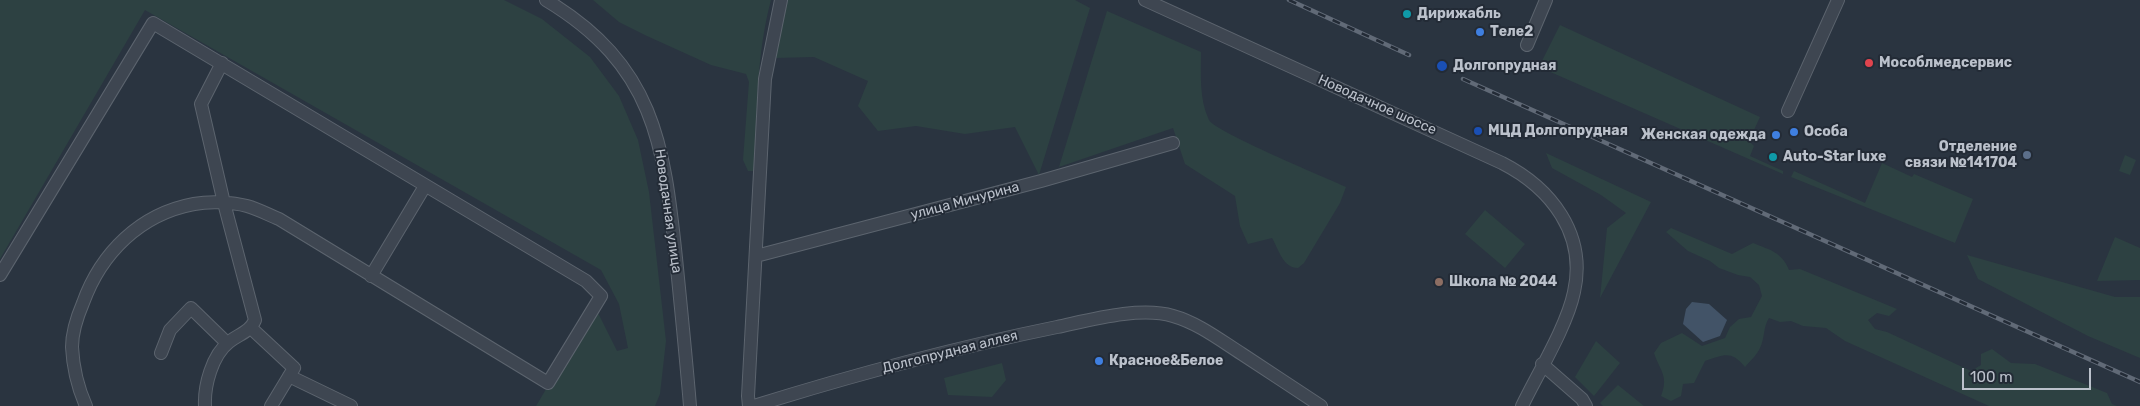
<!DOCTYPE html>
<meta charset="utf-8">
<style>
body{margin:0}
#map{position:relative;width:2140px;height:406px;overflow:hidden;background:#2a3440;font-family:Rubik,sans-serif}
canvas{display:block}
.scale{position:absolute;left:1962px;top:368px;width:129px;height:22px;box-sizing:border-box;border:2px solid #bbc1cb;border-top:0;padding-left:6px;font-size:15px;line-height:18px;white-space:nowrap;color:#bbc1cb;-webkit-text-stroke:4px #232b36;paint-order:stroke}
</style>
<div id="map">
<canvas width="2140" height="406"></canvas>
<div class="scale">100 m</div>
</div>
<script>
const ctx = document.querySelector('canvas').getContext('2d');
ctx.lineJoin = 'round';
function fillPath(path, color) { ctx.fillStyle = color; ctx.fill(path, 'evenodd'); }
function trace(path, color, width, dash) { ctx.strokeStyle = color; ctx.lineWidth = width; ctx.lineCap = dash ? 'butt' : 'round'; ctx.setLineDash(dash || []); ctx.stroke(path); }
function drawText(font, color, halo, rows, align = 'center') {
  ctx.font = font + ' Rubik,sans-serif'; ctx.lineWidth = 4; ctx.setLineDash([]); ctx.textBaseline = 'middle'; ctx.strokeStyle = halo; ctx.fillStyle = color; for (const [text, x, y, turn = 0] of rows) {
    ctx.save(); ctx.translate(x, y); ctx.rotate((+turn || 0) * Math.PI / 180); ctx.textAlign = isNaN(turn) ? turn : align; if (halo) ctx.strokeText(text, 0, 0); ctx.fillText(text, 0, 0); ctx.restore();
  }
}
const green = new Path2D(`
 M0,0H504L542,19L590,57L619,96L638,140L649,192L666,341L660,394L655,406H536L595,307L617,351L628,348L619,304L601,270L145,10L0,259Z
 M593,0H771C756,56 757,114 755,171H748L743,160L749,82L746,74L711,65L647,36L619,22Z
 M786,0H1075L1090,8L1039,175L1015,127L965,134L916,126L878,131L858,106L868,81L814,57L775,58Z
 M1107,11L1201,52C1201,75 1199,99 1209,120C1215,132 1327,178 1346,187L1340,203L1304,263L1298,268C1283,268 1279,250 1272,238L1248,244L1240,226L1235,196L1185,164L1173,128L1059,167Z
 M1560,25L1760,117L1749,141L1754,146L1750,156L1783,171V174L1539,67Z
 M1546,153L1651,202L1600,298L1607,228L1626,213L1601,195L1552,168Z
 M2125,155L2136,160L2130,175L2119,171Z
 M1882,163L1912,177L1914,174L1973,199L1955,243L1791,177L1794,171L1865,203Z
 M1485,210L1525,244L1505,268L1465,234Z
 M1671,228L1732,254L1753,243C1770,250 1782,252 1789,270L1800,269L1897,309L1889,316L1877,313L1868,320L1875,329L1887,332L1971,371L1981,365V354L1992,349L2011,363L2035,364L2107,393L2112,404L2117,406H1989L1845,341L1826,328L1803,326L1791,321L1780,322L1769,318C1763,327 1765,338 1760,348C1757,355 1750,361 1745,367C1731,350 1724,355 1705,361L1694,383L1683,384L1681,396L1671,401L1661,396C1669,376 1660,371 1654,353L1661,343L1682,333L1702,346L1725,338L1730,327L1739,319L1751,317L1762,296L1759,285L1750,277L1738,275L1719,268L1710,261L1688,251L1666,232Z
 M2115,237L2140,248V280L2097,281Z
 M1967,255L2115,297H2140V358L2088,336L1978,279Z
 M1596,341L1620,363L1594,396L1575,377Z
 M1002,363L1006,380L992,397L948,395L944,378Z
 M1618,385L1644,406H1603L1600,403Z`);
const water = new Path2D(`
 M1692,302L1709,304L1727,320L1720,336L1703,342L1683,324L1686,309Z`);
const minor = new Path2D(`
 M546,0C654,65 664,143 676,258C681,308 686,357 690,406
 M1145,0L1502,163C1551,188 1587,234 1574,292C1567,326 1538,373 1522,406
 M1527,45L1546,0
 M1788,111L1838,0
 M756,256L1041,181L1173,143
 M0,275L153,23L586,281L601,296L548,383L279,219C269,215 258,209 247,206C232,202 210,201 194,204C140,214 101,253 83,303C77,317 72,331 72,347C73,367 78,388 86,406
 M371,276L425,186
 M251,328L294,368L271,406
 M161,353L170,330L191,308L227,343
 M1542,364L1582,399L1586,406
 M289,376L351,406
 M205,406C204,386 212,355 229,342C239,334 250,332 255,320L224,203L201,104L222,63
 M749,406L748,396L765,79L781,0
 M754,406C853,375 954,348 1057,327C1090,320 1140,306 1173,316C1198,323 1220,340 1242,354C1268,371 1295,389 1321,406`);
const rail = new Path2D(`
 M1289,0L1409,55
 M1463,79L2140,382`);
const markers = [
 [1407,14,5,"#0f9aa8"],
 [1480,32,5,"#3f7fe0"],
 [1869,63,5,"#e0444e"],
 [1442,66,6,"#1a4fb4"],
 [1478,131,5,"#1a4fb4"],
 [1794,132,5,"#3f7fe0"],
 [1776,135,5,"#3f7fe0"],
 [2027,155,5,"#5c6f8a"],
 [1773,157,5,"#0f9aa8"],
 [1439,282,5,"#8d6e63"],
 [1099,361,5,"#3f7fe0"]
];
const poiNames = [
 ["Дирижабль",1417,14],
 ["Теле2",1490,32],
 ["Мособлмедсервис",1879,63],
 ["Долгопрудная",1453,66],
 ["МЦД Долгопрудная",1488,131],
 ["Особа",1804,132],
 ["Женская одежда",1766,135,"right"],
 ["Отделение",2017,147,"right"],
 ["связи №141704",2017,163,"right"],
 ["Auto-Star luxe",1783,157],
 ["Школа № 2044",1449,282],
 ["Красное&Белое",1109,361]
];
const streetNames = [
 ["Новодачное шоссе",1377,105,24],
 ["улица Мичурина",965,201,-15],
 ["Новодачная улица",668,211,82],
 ["Долгопрудная аллея",950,352,-14]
];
fillPath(green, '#2d4142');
fillPath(water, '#425367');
trace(minor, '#5c646e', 14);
trace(minor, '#3e4651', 12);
trace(rail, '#616a77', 4.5);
trace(rail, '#232b36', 2.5, [8]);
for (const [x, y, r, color] of markers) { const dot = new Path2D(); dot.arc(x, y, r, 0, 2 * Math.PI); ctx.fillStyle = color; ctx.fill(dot); trace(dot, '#232b36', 2); }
drawText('bold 14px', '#bbc1cb', '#232b36', poiNames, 'left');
drawText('14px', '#bbc1cb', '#232b36', streetNames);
</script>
